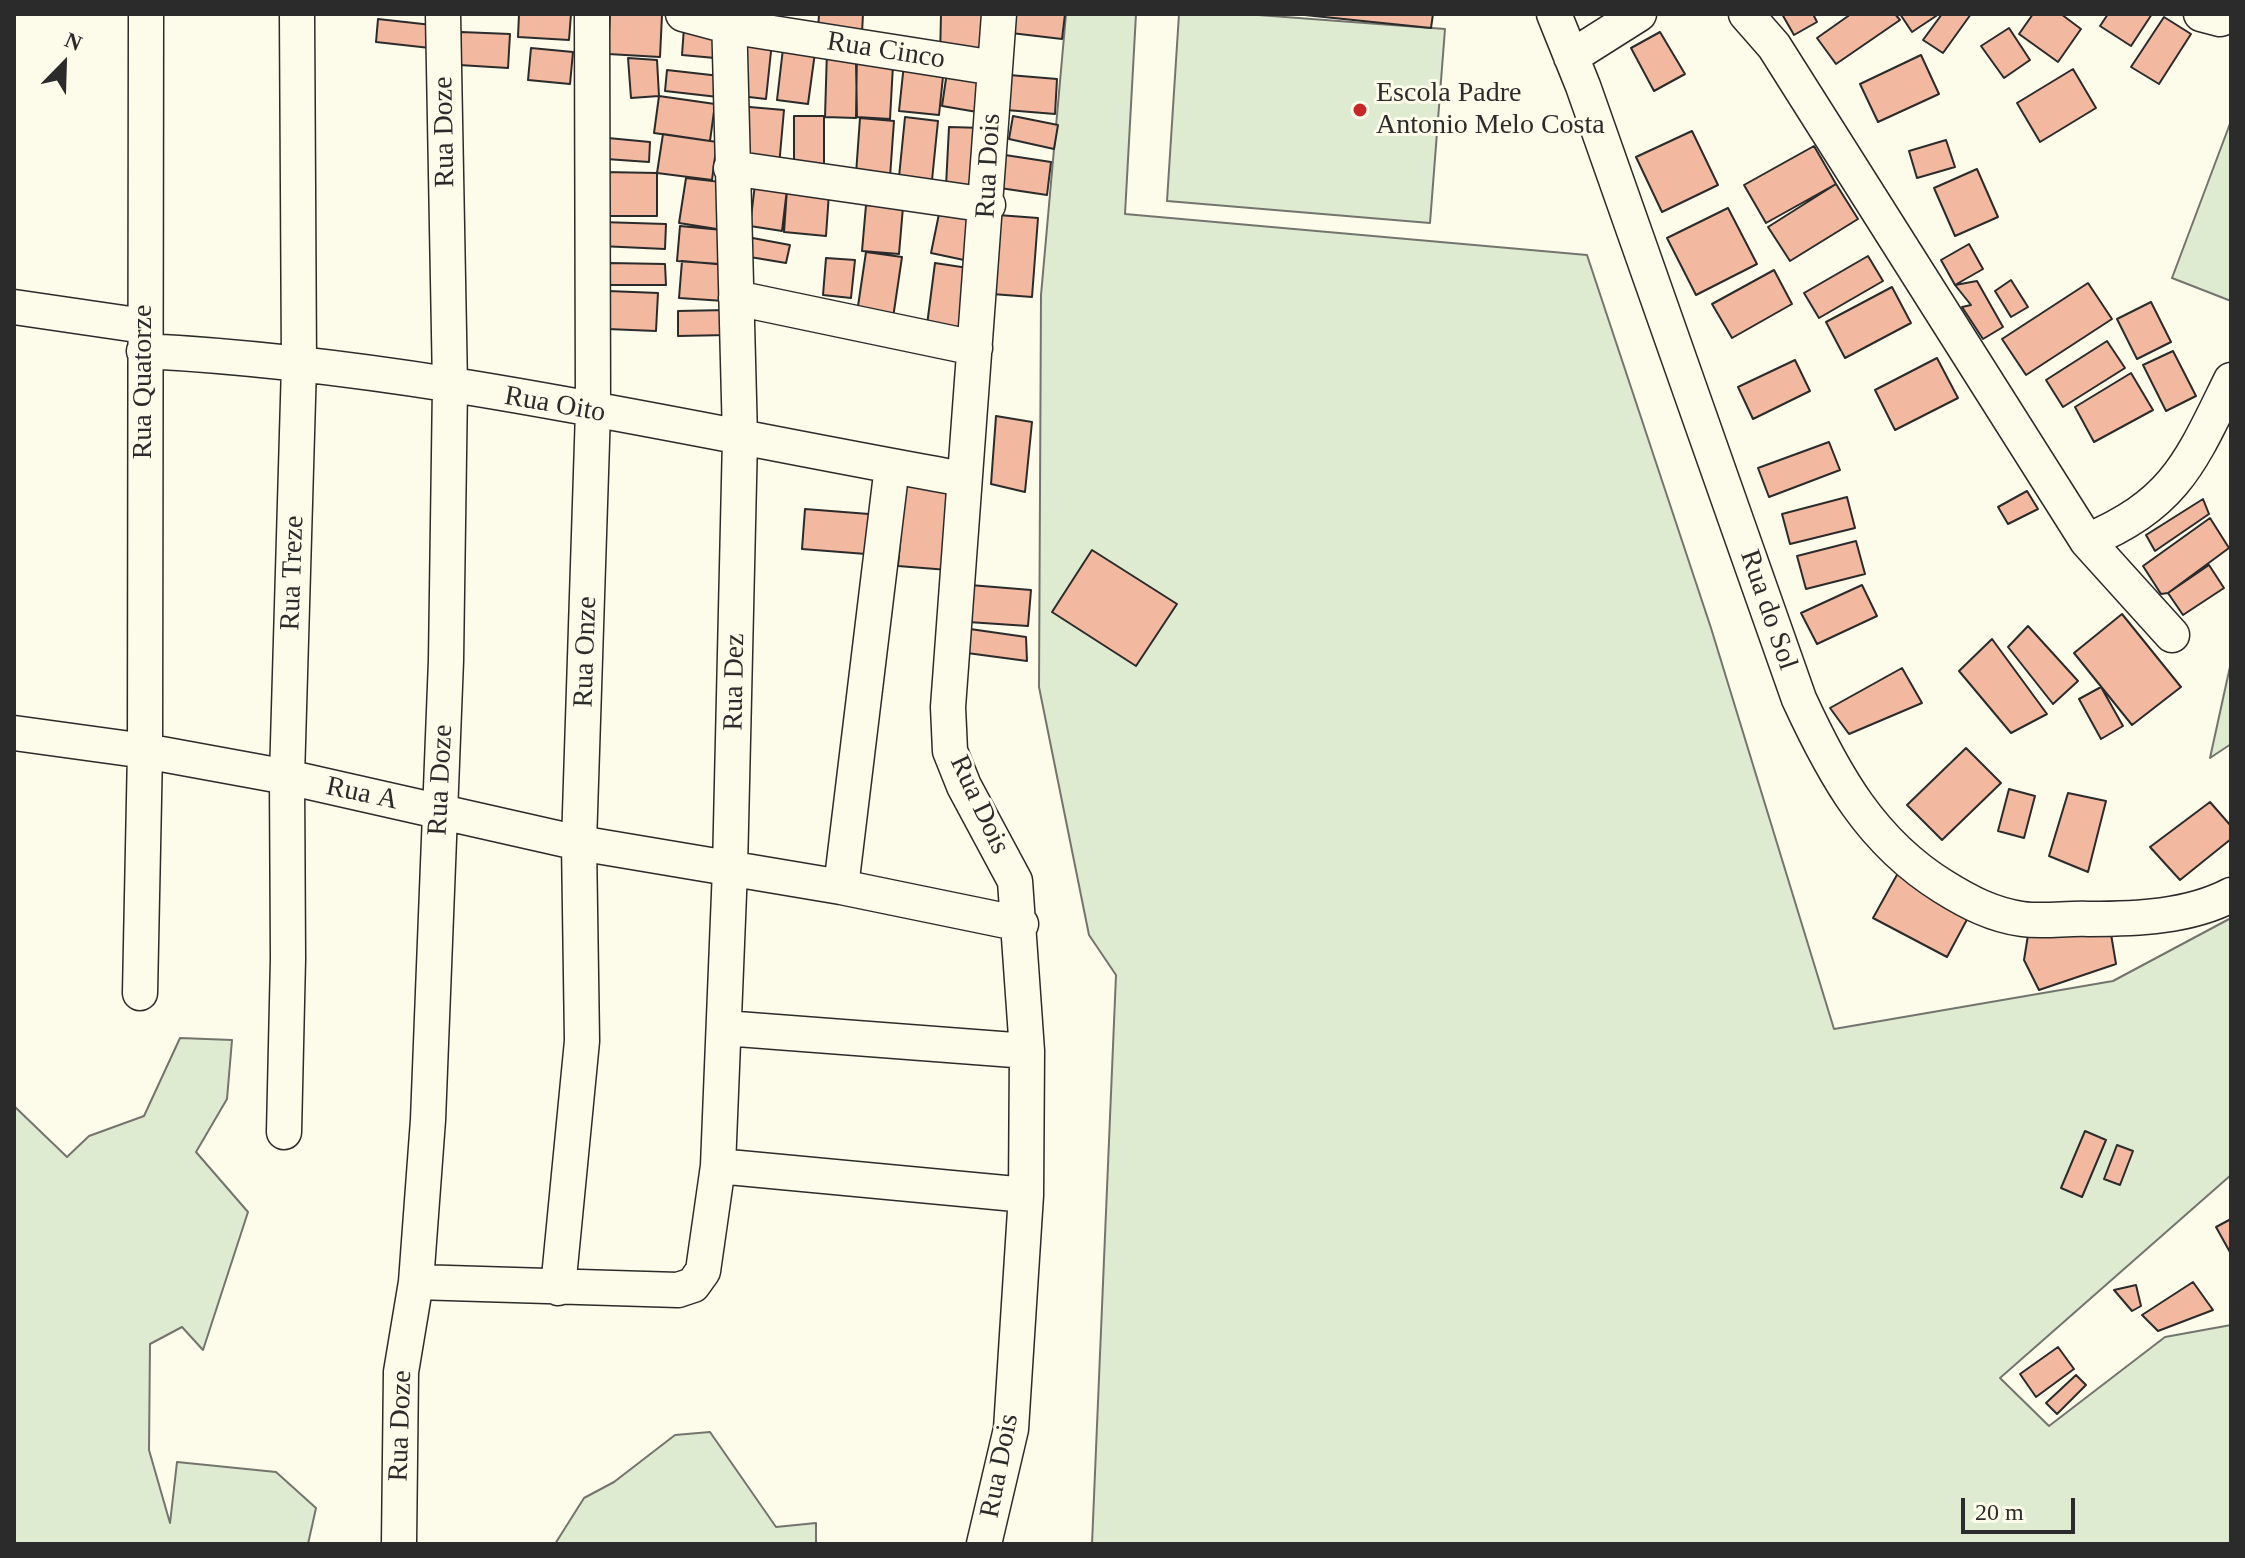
<!DOCTYPE html>
<style>
body{margin:0}
#map{position:relative;width:2245px;height:1558px;overflow:hidden;background:#fdfbea;font-family:"Times New Roman",serif}
canvas{display:block}
.frame{position:absolute;inset:0;border:16px solid #2b2b2b;pointer-events:none}
.north{position:absolute;left:24px;top:24px;width:80px;height:80px;-webkit-text-stroke:6px #fdfbea;paint-order:stroke;rotate:23deg;font-size:22px;font-weight:700;line-height:32px;text-align:center;color:#2b2b2b}
.north::after{content:'';display:block;margin:auto;width:28px;height:36px;background:#2b2b2b;clip-path:polygon(50% 0,100% 100%,50% 72%,0 100%)}
.scale{position:absolute;left:1961px;top:1498px;width:114px;height:36px;box-sizing:border-box;border:4px solid #2b2b2b;border-top:0;padding-left:10px;font-size:24px;line-height:28px;white-space:nowrap;color:#2b2b2b;-webkit-text-stroke:6px #fdfbea;paint-order:stroke}
</style>
<div id="map">
<canvas width="2245" height="1558"></canvas>
<div class="frame"></div>
<div class="north">N</div>
<div class="scale">20 m</div>
</div>
<script>
const ctx = document.querySelector('canvas').getContext('2d');
ctx.lineJoin = 'round';
function fillPath(path, color) { ctx.fillStyle = color; ctx.fill(path, 'evenodd'); }
function trace(path, color, width, dash) { ctx.strokeStyle = color; ctx.lineWidth = width; ctx.lineCap = dash ? 'butt' : 'round'; ctx.setLineDash(dash || []); ctx.stroke(path); }
function drawText(font, color, halo, rows, align = 'center') {
  ctx.font = font + ' "Times New Roman",serif'; ctx.lineWidth = 6; ctx.setLineDash([]); ctx.textBaseline = 'middle'; ctx.strokeStyle = halo; ctx.fillStyle = color; for (const [text, x, y, turn = 0] of rows) {
    ctx.save(); ctx.translate(x, y); ctx.rotate((+turn || 0) * Math.PI / 180); ctx.textAlign = isNaN(turn) ? turn : align; if (halo) ctx.strokeText(text, 0, 0); ctx.fillText(text, 0, 0); ctx.restore();
  }
}
const green = new Path2D(`
 M1066,14H1136L1125,214L1587,255L1711,628L1834,1029L2113,981L2231,918V1175L2000,1378L2049,1426L2165,1337L2231,1325V1544H1092L1116,975L1089,935L1039,687L1041,295Z
 M1179,14H1245L1445,29L1430,223L1167,201Z
 M2231,121V301L2172,278Z
 M2231,662V744L2210,758Z
 M180,1038L232,1040L227,1099L196,1152L248,1212L203,1350L182,1327L150,1344L149,1450L170,1523L177,1462L276,1472L316,1508L308,1544H14V1106L67,1157L89,1136L144,1116Z
 M710,1432L776,1527L816,1523V1544H555L584,1498L614,1482L675,1435Z`);
const building = new Path2D(`
 M519,14H571L569,40L518,37Z
 M610,14L662,15L660,57L608,54Z
 M819,14H863L862,33L818,30Z
 M941,14H988L987,59L940,58Z
 M1013,14H1065L1062,39L1011,33Z
 M1295,14H1433L1431,28Z
 M1782,14H1813L1817,22L1794,35Z
 M1851,14H1895L1900,20L1836,64L1817,38Z
 M1900,14H1939L1912,32Z
 M1942,14H1971L1943,53L1923,40Z
 M2033,14H2061L2081,29L2058,62L2019,34Z
 M2108,14H2152L2131,46L2100,26Z
 M2164,17L2191,34L2159,84L2131,67Z
 M378,19L432,25L430,48L376,42Z
 M684,27L718,31L715,58L682,55Z
 M2009,28L2030,60L2004,78L1981,46Z
 M461,32L510,34L508,68L459,65Z
 M1660,32L1685,74L1654,91L1631,48Z
 M746,39L772,42L766,99L740,96Z
 M784,40L816,45L808,104L777,100Z
 M531,48L573,52L570,84L528,80Z
 M827,50L857,51L856,118L825,117Z
 M1921,55L1939,94L1878,122L1860,84Z
 M628,58L657,60L659,96L631,98Z
 M856,63L893,65L890,119L857,117Z
 M904,64L944,67L939,115L899,111Z
 M2073,69L2096,108L2040,142L2017,103Z
 M667,70L720,76L718,97L665,91Z
 M947,72L984,78L977,112L942,106Z
 M1009,75L1057,79L1055,114L1006,110Z
 M659,96L715,104L710,141L654,133Z
 M738,106L784,110L779,166L733,163Z
 M794,116H824V166L794,165Z
 M1013,116L1058,125L1054,149L1009,139Z
 M905,117L938,121L931,190L898,187Z
 M860,118L894,121L890,177L856,174Z
 M949,127L984,128L981,187L946,186Z
 M1692,131L1718,185L1662,212L1636,157Z
 M663,134L717,142L712,180L657,173Z
 M608,138L650,142L649,162L606,159Z
 M1946,140L1955,167L1917,178L1909,151Z
 M1814,146L1836,184L1766,223L1744,185Z
 M1005,155L1051,162L1047,195L1000,188Z
 M1977,169L1998,217L1955,236L1934,188Z
 M603,172L657,173V216H603Z
 M686,178L730,183L723,230L679,223Z
 M755,184L787,189L782,231L750,226Z
 M1836,184L1858,219L1790,261L1768,227Z
 M787,189L829,193L826,236L784,232Z
 M866,205L903,207L899,254L862,251Z
 M1728,208L1757,264L1696,295L1667,238Z
 M940,209L972,215L964,260L931,253Z
 M998,215L1038,218L1032,297L992,294Z
 M601,222L666,224L665,249L600,246Z
 M680,226L722,230L720,264L677,261Z
 M742,236L790,245L786,263L738,255Z
 M1969,244L1983,269L1955,285L1941,260Z
 M866,252L902,257L893,318L857,313Z
 M1868,256L1883,281L1819,318L1804,293Z
 M826,258L855,260L851,298L823,295Z
 M682,261L727,265L724,301L679,298Z
 M609,263L665,264L666,285H609Z
 M935,263L968,268L960,329L927,325Z
 M1774,270L1792,304L1732,338L1712,304Z
 M2011,280L2028,307L2011,317L1995,291Z
 M1977,281L2003,327L1983,339L1962,307L1971,305L1955,285Z
 M2088,283L2112,319L2026,375L2002,339Z
 M1892,287L1911,323L1845,358L1826,322Z
 M608,291L658,293L656,331L607,329Z
 M2151,302L2171,342L2137,359L2117,319Z
 M726,310L727,335L678,336V311Z
 M2107,341L2125,368L2063,407L2046,380Z
 M2173,351L2196,396L2166,411L2143,365Z
 M1937,358L1958,398L1895,430L1875,390Z
 M1795,360L1810,391L1753,419L1738,387Z
 M2131,373L2153,410L2094,442L2075,407Z
 M996,416L1032,422L1025,492L991,484Z
 M1829,442L1840,470L1769,497L1758,468Z
 M905,485L955,489L948,570L898,566Z
 M2027,491L2038,509L2008,524L1998,507Z
 M1847,497L1855,528L1790,544L1782,514Z
 M2203,499L2209,514L2155,551L2146,535Z
 M805,509L869,514L866,554L802,549Z
 M2210,518L2229,548L2168,593L2161,594L2143,566Z
 M1856,541L1865,574L1806,589L1797,556Z
 M1092,550L1177,604L1136,666L1052,612Z
 M2209,565L2224,588L2183,615L2168,593Z
 M970,585L1031,590L1028,626L968,622Z
 M1862,585L1877,616L1817,644L1801,613Z
 M2122,614L2181,687L2132,725L2074,653Z
 M2028,626L2078,681L2053,704L2008,647Z
 M970,629L1026,637L1027,661L967,653Z
 M1992,639L2047,714L2011,733L1959,671Z
 M1902,668L1922,703L1849,734L1830,708Z
 M2101,687L2123,726L2101,739L2079,699Z
 M1966,748L2001,783L1942,840L1907,805Z
 M2009,789L2035,796L2024,838L1998,831Z
 M2068,793L2106,801L2088,872L2049,856Z
 M2210,802L2231,826V839L2180,880L2150,847Z
 M1898,873L1971,912L1947,957L1873,918Z
 M2110,928L2116,964L2039,990L2024,960L2029,929Z
 M2085,1131L2106,1140L2082,1197L2061,1188Z
 M2117,1145L2133,1151L2120,1185L2104,1179Z
 M2231,1219V1254L2216,1227Z
 M2193,1282L2213,1310L2158,1331L2142,1315Z
 M2136,1285L2141,1306L2132,1311L2114,1290Z
 M2058,1347L2074,1369L2036,1397L2020,1374Z
 M2076,1375L2086,1385L2057,1414L2046,1403Z`);
const street = new Path2D(`
 M683,14L728,26L995,68
 M1554,14L1583,86L1799,699C1834,775 1871,842 1944,887C1968,902 1993,915 2022,919C2043,922 2067,918 2089,919C2136,919 2189,917 2231,895
 M1746,14L1774,46L2087,541C2176,503 2190,463 2231,380
 M2201,14L2220,19L2231,15
 M1571,57L1639,14
 M731,168L988,205
 M736,298L975,348
 M14,307L144,326
 M144,351C420,365 693,431 964,479
 M2087,541L2172,635
 M14,733L145,751L287,777L579,843L841,887L1021,924
 M841,887L892,466
 M140,993L145,751L146,14
 M724,1028L1027,1051
 M284,1132L288,959L287,777L299,365L297,14
 M718,1166L1026,1195
 M416,1282L678,1290L693,1285L703,1271L718,1166L730,869L740,438L729,14
 M558,1288L582,1041L579,843L593,411L592,14
 M399,1544L401,1372L416,1282L428,1120L446,660L450,386L443,14
 M984,1544L1011,1429L1026,1195L1027,1051L1015,881L964,786L950,751L948,707L999,14`);
const markers = [
 [1360,110,8,"#c62828"]
];
const streetNames = [
 ["Rua Cinco",886,51,9],
 ["Rua Doze",445,132,-91],
 ["Rua Dois",989,166,-87],
 ["Rua Quatorze",144,382,-90],
 ["Rua Oito",555,405,10],
 ["Rua Treze",293,573,-88],
 ["Rua do Sol",1768,610,71],
 ["Rua Onze",586,652,-88],
 ["Rua Dez",735,682,-89],
 ["Rua Doze",441,780,-87],
 ["Rua A",362,794,12],
 ["Rua Dois",979,805,65],
 ["Rua Doze",401,1426,-88],
 ["Rua Dois",1000,1466,-79]
];
const poiNames = [
 ["Escola Padre",1376,94],
 ["Antonio Melo Costa",1376,126]
];
fillPath(green, '#deebd1');
trace(green, '#74746e', 2);
fillPath(building, '#f2b8a0');
trace(building, '#2b2b2b', 2);
trace(street, '#2b2b2b', 37);
trace(street, '#fdfbea', 34);
for (const [x, y, r, color] of markers) { const dot = new Path2D(); dot.arc(x, y, r, 0, 2 * Math.PI); ctx.fillStyle = color; ctx.fill(dot); trace(dot, '#fdfbea', 3); }
drawText('28px', '#2b2b2b', '#fdfbea', streetNames);
drawText('28px', '#2b2b2b', '#fdfbea', poiNames, 'left');
</script>
